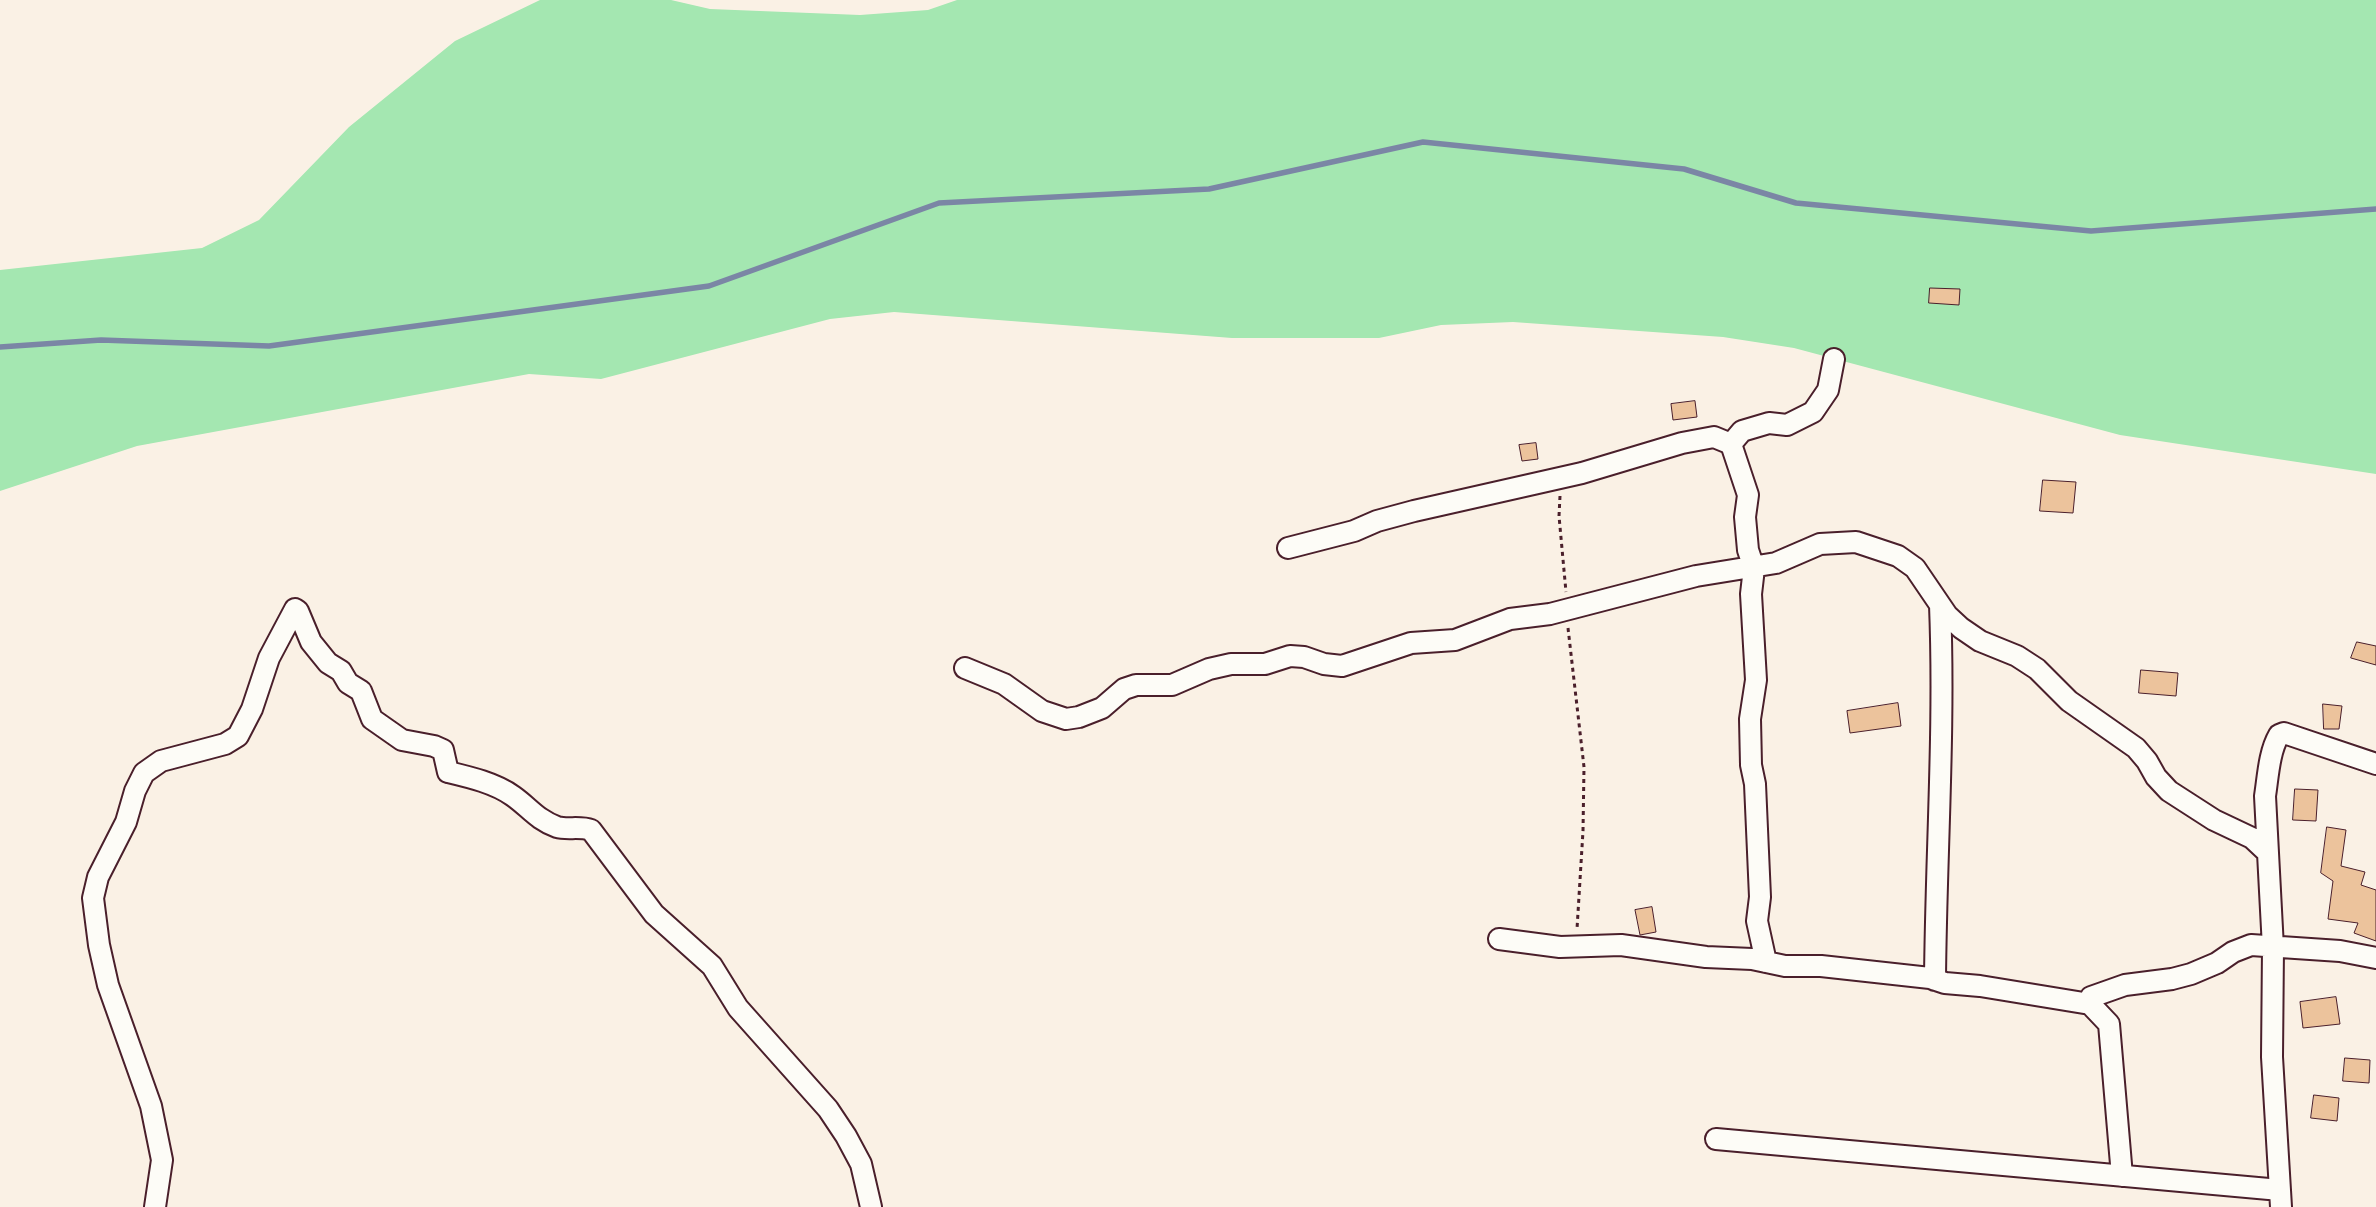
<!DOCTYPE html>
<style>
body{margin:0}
canvas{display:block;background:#faf1e5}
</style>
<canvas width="2376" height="1207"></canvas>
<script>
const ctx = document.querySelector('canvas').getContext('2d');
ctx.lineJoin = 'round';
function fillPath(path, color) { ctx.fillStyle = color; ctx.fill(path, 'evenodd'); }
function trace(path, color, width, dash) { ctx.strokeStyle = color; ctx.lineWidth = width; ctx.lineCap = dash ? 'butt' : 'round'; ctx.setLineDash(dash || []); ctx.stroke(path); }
const green = new Path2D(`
 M540,0H671L710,9L860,15L928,10L957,0H2376V474L2120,435L1794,348L1723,337L1513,322L1441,325L1379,338H1232L894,312L830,319L601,379L529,374L137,446L0,491V270L202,248L259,220L349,127L455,41Z`);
const stream = new Path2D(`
 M0,347L101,340L269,346L709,286L939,203L1209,189L1423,142L1684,169L1796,203L2091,231L2376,209`);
const building = new Path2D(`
 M1930,288L1960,289L1959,305L1929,303Z
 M1695,401L1697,417L1673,420L1671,404Z
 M1536,443L1538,459L1522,461L1519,445Z
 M2043,480L2076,482L2073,513L2040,511Z
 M2357,642L2376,646V665L2351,658Z
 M2141,670L2178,673L2176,696L2139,693Z
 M1898,703L1901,726L1850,733L1847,711Z
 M2323,704L2342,706L2339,729H2324Z
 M2295,789L2318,790L2316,821L2293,820Z
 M2327,827L2346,830L2341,866L2365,872L2361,885L2376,890V941L2354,933L2358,923L2328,919L2333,881L2321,873Z
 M1652,907L1656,932L1640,935L1635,910Z
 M2336,997L2340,1024L2303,1028L2300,1002Z
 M2345,1058L2370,1060L2369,1083L2343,1081Z
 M2314,1095L2339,1098L2337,1121L2311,1118Z`);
const path = new Path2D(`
 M1560,496L1559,516L1566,592
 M1568,628L1584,767L1583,831L1577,929`);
const minor = new Path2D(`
 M1288,548L1354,531L1377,521L1414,511L1582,473L1682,443L1714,437L1731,444
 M965,668L1004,684L1042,711L1066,719L1079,717L1102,708L1124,689L1136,685H1172L1209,669L1231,664H1265L1290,656L1304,657L1324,664L1342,666L1411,643L1455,640L1510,619L1550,614L1696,576L1776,563L1820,544L1856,542L1898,556L1915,568L1947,615L1961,628L1980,641L2017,656L2037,669L2069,701L2136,748L2147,761L2156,777L2169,791L2214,820L2252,838L2267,852
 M1499,939L1560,947L1621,945L1706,957L1752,959L1785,966H1821L1930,978L1945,983L1980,986L2090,1004L2109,1024L2122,1176
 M1766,962L1757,921L1760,897L1755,784L1751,765L1750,719L1756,680L1751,594L1754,568L1748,550L1745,517L1748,495L1731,444L1742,431L1769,423L1787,425L1813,412L1828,390L1834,359
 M1935,980C1936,855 1945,730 1940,605
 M2090,1004L2091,997L2125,985L2172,979L2191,974L2217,963L2233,952L2251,945L2340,951L2376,958
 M1716,1139L2280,1190
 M155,1207L162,1160L151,1106L108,985L99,945L93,898L98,877L126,822L135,791L144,773L161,761L225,744L238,736L252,709L269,658L295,609L298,611L311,642L328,663L341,671L348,683L361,691L372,719L402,740L434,746L443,750L448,772C469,777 495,783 513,796C530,808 536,819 557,827C567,830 580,826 591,830L654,914L712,966L738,1008L828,1109L846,1136L861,1164L871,1207
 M2281,1207L2272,1057L2273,948L2265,796C2268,777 2269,752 2279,735L2284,733L2376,764`);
fillPath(green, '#a4e7b1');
trace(stream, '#7b86a5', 5.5);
fillPath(building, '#ecc39c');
trace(building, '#4a1f2b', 1);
trace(minor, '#4a1f2b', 24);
trace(path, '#4a1f2b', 3, [4, 4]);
trace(minor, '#fdfcf7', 20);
</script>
